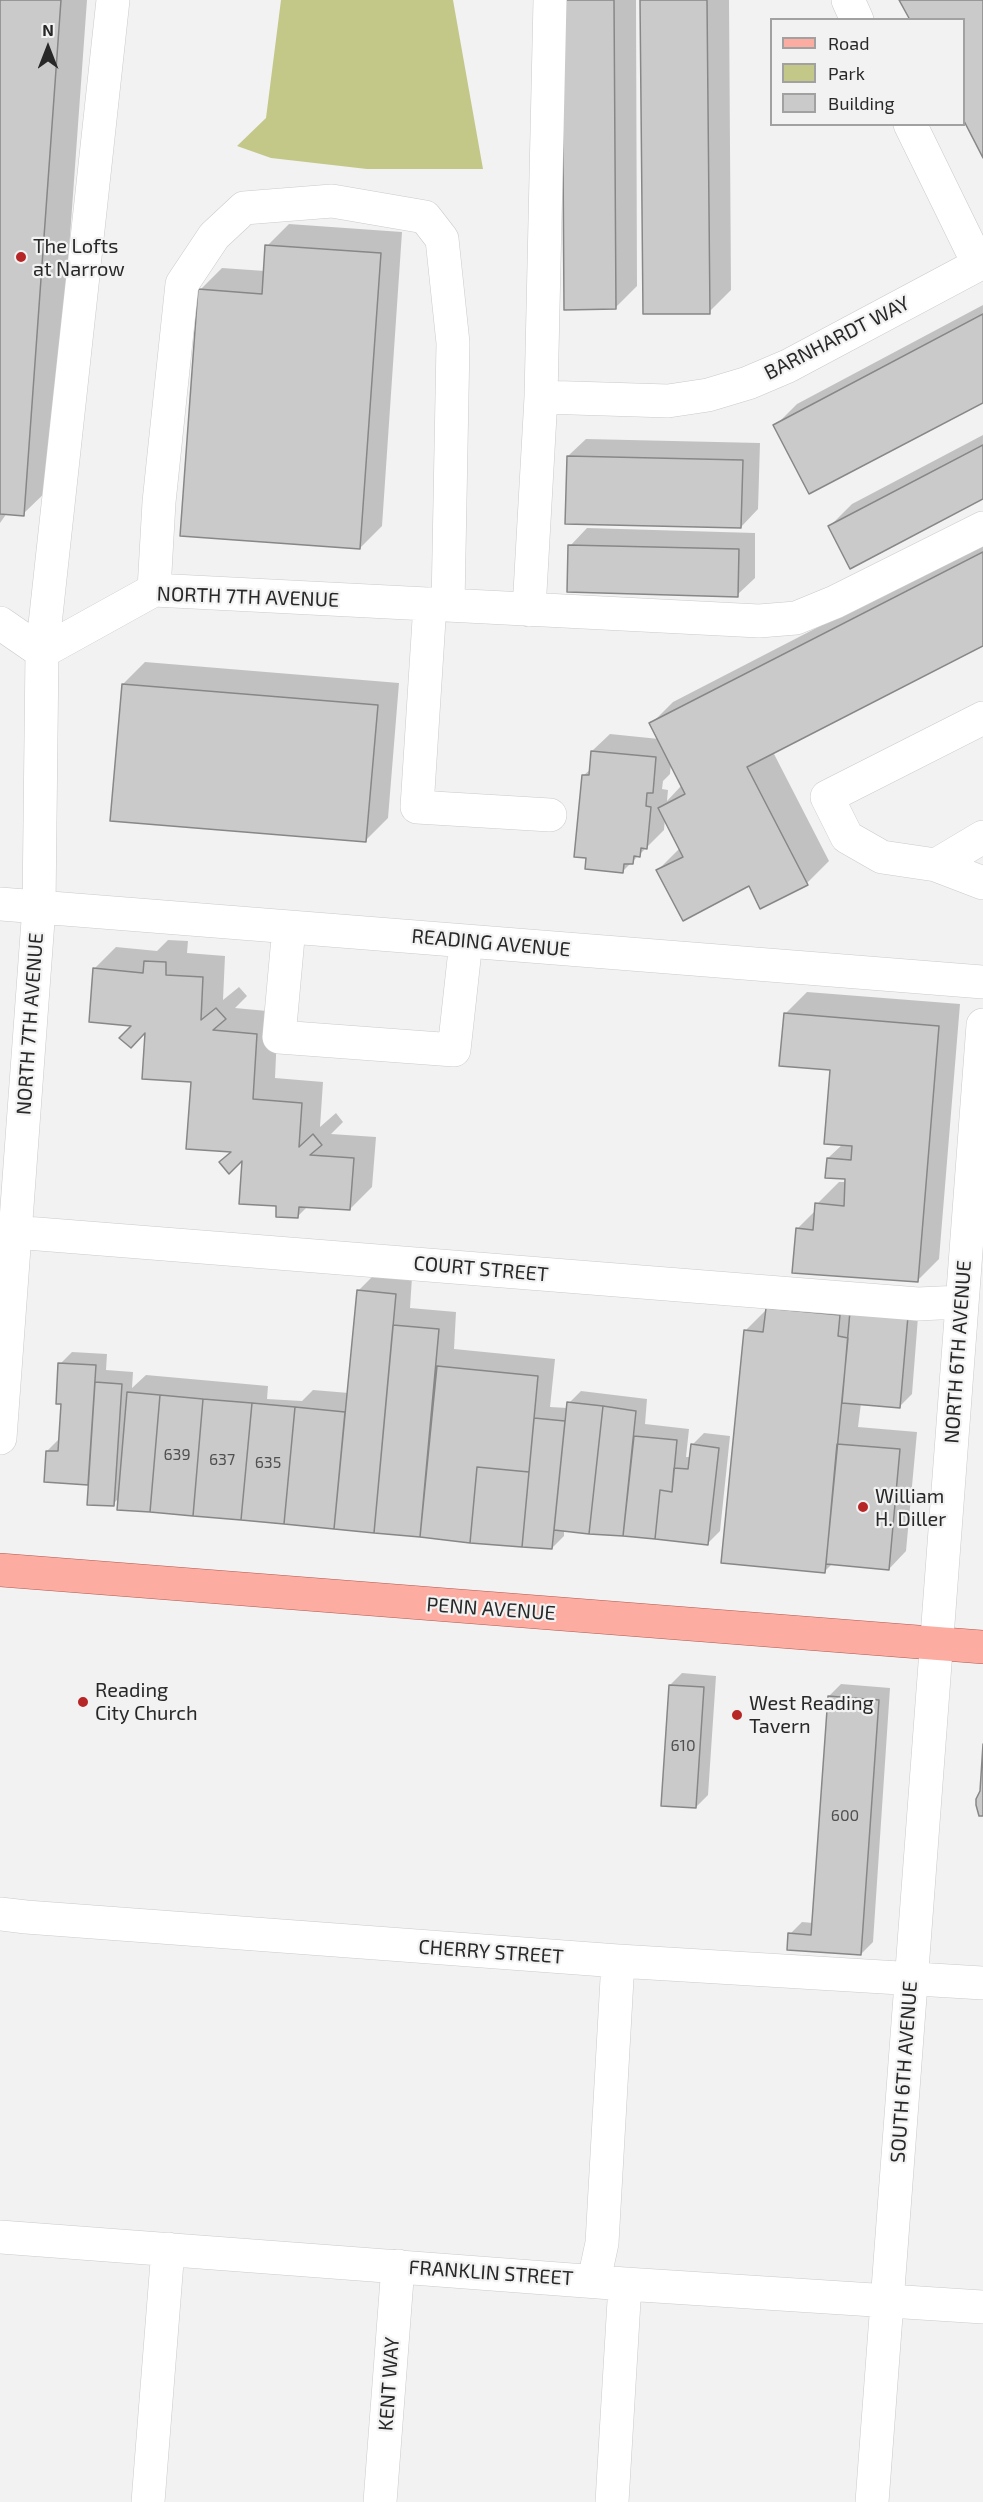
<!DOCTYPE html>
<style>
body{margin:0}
#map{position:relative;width:983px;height:2502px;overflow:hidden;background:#f2f2f3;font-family:"Exo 2",sans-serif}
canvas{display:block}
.legend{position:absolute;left:770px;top:18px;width:195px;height:108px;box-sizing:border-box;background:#f2f2f3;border:2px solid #a1a1a2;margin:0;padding:8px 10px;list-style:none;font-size:18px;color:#282828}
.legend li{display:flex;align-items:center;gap:12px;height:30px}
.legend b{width:30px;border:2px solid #a1a1a2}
.north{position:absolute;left:18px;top:18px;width:60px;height:60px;-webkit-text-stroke:4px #f2f2f3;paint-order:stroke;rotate:0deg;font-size:16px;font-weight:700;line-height:24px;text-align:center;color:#282828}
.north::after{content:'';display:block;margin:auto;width:21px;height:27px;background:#282828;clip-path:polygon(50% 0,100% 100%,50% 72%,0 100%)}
</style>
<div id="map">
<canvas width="983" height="2502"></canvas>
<ul class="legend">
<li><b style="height:8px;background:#fdaca1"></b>Road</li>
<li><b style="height:16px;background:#c3c889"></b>Park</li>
<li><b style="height:16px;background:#cacacb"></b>Building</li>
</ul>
<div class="north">N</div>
</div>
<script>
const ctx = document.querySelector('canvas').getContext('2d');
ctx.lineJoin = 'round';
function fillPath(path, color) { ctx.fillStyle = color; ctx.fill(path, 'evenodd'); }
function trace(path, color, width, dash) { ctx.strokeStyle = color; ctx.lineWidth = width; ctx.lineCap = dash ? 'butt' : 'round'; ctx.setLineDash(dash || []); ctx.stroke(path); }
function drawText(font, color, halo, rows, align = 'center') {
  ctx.font = font + ' "Exo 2",sans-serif'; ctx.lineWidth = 4.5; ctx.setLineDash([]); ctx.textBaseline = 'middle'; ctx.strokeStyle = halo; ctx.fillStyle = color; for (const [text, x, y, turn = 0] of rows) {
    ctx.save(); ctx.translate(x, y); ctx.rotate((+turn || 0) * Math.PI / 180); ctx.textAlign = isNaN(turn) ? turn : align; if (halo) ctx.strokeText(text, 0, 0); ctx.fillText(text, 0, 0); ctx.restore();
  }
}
const green = new Path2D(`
 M281,0H453L483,169H367L271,158L237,146L266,118Z`);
const shadow = new Path2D(`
 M0,0H87L52,486L23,514L7,513L0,523Z
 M564,0H636L637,286L615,308Z
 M642,0H729L731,290L709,312Z
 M901,0H983V155L964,118V20Z
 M289,224L402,232L382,526L360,548L200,290L222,268L265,271L267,246Z
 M983,305V401L775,426L797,404Z
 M983,435V497L830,526L852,504Z
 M586,439L760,443L758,509L741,527L568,456Z
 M587,528L755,533V578L737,595L570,546Z
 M983,542V644L773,752L829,861L807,883L750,884L658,870L680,848L665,818L664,830L623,871L584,775L591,769L592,751L610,734L659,739L651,724L673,702ZM671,763L682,785L667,801L668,790L662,789L663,781L670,774Z
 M145,662L399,683L388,818L366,840L123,684Z
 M168,940L188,941L187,953L225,956L223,1000L239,987L247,996L235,1008L278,1012L275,1078L323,1082L320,1127L336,1113L343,1122L331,1134L376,1137L372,1187L350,1209L308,1206L298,1216L278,1204L244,1158L221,1162L232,1151L193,1081L147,1030L134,1024L94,969L116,947L157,951Z
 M807,992L960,1004L939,1259L917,1281L797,1229L816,1210L817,1204L839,1182H847V1178L828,1158L843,1144L831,1069L785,1014Z
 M376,1273L412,1277L410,1308L456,1312L454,1349L555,1359L550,1407L568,1408L569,1403L581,1391L647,1399L645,1424L689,1429L686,1457H691L692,1445L704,1433L730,1436L720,1531L708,1543L564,1530V1536L552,1548L241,1518L119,1498L113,1504L90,1483L45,1481L47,1451L59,1439L63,1403L60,1364L72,1352L107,1354L106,1370L133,1372L132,1388L146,1375L268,1386L267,1399L302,1401L313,1390L349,1393L358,1291Z
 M789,1287L919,1304L912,1394L900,1406L861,1403L858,1427L917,1432L906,1551L889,1569L833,1563L825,1571L745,1331Z
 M682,1673L716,1676L708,1795L696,1807L670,1685Z
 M841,1684L890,1688L873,1942L861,1954L790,1934L802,1922L813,1923L829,1696Z`);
const building = new Path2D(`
 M0,0H61L24,516L0,514Z
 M562,0H614L616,309L564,310Z
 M640,0H707L710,314H643Z
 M899,0H983V158L964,121V20H910Z
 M265,245L381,253L360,549L180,536L198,289L262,294Z
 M983,314V403L809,494L773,425Z
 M983,445V499L850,569L828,526Z
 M567,456L743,460L741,528L565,524Z
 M568,545L739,549L738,597L567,592Z
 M983,552V646L747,767L808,885L760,909L749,886L683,921L656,870L683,857L658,808L685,794L649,723Z
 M122,684L378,705L366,842L110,821Z
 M591,751L656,757L653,793H647L646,806L651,807L647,849L641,848L640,857L634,856L633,864H624L623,873L585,869L586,858L574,857L582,775H589Z
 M144,961L166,962V975L203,977L201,1020L216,1008L226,1019L213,1030L257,1034L253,1099L302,1103L299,1147L313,1134L322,1145L310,1155L354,1158L350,1210L299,1207L298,1218L276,1217V1206L239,1204L242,1161L229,1174L219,1162L231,1152L186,1149L191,1082L142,1079L145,1033L131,1048L119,1038L131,1026L89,1022L93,968L143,973Z
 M784,1013L939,1026L918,1282L792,1273L796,1228L813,1230L815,1203L844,1206L845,1179L825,1178L827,1158L851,1160L852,1146L824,1144L830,1070L779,1066Z
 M357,1290L396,1294L374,1533L334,1529Z
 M766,1308L840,1315L838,1336L848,1338L825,1573L721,1563L744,1330L763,1332Z
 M850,1311L908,1316L900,1408L842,1403Z
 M393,1325L439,1329L420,1537L374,1533Z
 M58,1363L96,1365L88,1485L44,1482L46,1451H58L61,1404H56Z
 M437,1366L538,1376L529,1472L477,1467L470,1543L420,1537Z
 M95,1382L122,1384L114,1506L87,1505Z
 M127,1392L160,1395L150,1512L117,1510Z
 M160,1395L203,1399L193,1516L150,1512Z
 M203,1399L252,1403L241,1520L193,1516Z
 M567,1402L603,1406L589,1534L554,1530Z
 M252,1403L295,1407L284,1524L241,1520Z
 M603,1406L636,1411L623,1536L589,1534Z
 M295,1407L345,1412L334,1529L284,1524Z
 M534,1418L565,1421L552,1549L522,1547Z
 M634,1436L677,1440L672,1492L660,1490L655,1539L623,1536Z
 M691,1444L719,1448L708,1545L655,1539L660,1490L672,1492L674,1468L688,1469Z
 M837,1444L900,1449L889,1570L826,1564Z
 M477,1467L529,1472L522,1547L470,1543Z
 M669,1685L704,1687L696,1808L661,1806Z
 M828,1696L879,1700L861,1955L787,1950L788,1933L811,1935Z
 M983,1744V1816H979L976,1805V1799L980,1791Z`);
const minor = new Path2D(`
 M848,0L857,20
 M910,124L979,265
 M541,397L668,401L708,395L748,383L788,366L983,262
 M154,590L159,502L182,284L214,236L244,208L332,201L425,217L442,239L453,343L448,605
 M430,604L417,807L550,815
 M529,610L541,397L550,0
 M0,623L42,652
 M42,652L154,590L759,621L796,618L835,602L983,528
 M983,718L827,797L847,837L882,857L936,865L983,883
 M936,865L983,837
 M0,904L983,982
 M289,927L279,1037L454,1050L466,941
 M0,1231L918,1304L961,1302
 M0,1438L39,907L42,652L113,0
 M0,1914L26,1917L618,1961L983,1983
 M0,2237L625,2284L983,2307
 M594,2280L602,2243L618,1961
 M148,2502L168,2249
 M380,2502L398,2266
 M612,2502L625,2284
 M872,2502L983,1025`);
const major = new Path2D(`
 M0,1570L983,1647`);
const markers = [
 [21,257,6,"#b62626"],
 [863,1507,6,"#b62626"],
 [83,1702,6,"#b62626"],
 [737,1715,6,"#b62626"]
];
const numberNames = [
 ["639",177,1455],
 ["637",222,1460],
 ["635",268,1463],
 ["610",683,1746],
 ["600",845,1816]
];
const poiNames = [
 ["The Lofts",33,246],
 ["at Narrow",33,269],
 ["William",875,1496],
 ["H. Diller",875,1519],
 ["Reading",95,1690],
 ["City Church",95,1713],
 ["West Reading",749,1703],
 ["Tavern",749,1726]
];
const streetNames = [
 ["BARNHARDT WAY",837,338,-27],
 ["NORTH 7TH AVENUE",248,597,2],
 ["READING AVENUE",491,943,5],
 ["NORTH 7TH AVENUE",30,1024,-86],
 ["COURT STREET",481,1269,5],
 ["NORTH 6TH AVENUE",958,1352,-86],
 ["PENN AVENUE",491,1609,4],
 ["CHERRY STREET",491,1952,4],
 ["SOUTH 6TH AVENUE",904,2072,-86],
 ["FRANKLIN STREET",491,2273,4],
 ["KENT WAY",389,2384,-86]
];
fillPath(green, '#c3c889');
fillPath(shadow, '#0003');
fillPath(building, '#cacacb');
trace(building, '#878788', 1.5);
trace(minor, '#cacacb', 34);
trace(major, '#b2594e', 34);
trace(minor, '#fff', 33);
trace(major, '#fdaca1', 33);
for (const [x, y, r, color] of markers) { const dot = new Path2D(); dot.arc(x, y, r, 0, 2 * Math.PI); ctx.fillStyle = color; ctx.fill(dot); trace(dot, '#f2f2f3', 2); }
drawText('16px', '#505051', null, numberNames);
drawText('20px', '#282828', '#f2f2f3', poiNames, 'left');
drawText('20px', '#282828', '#f2f2f3', streetNames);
</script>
